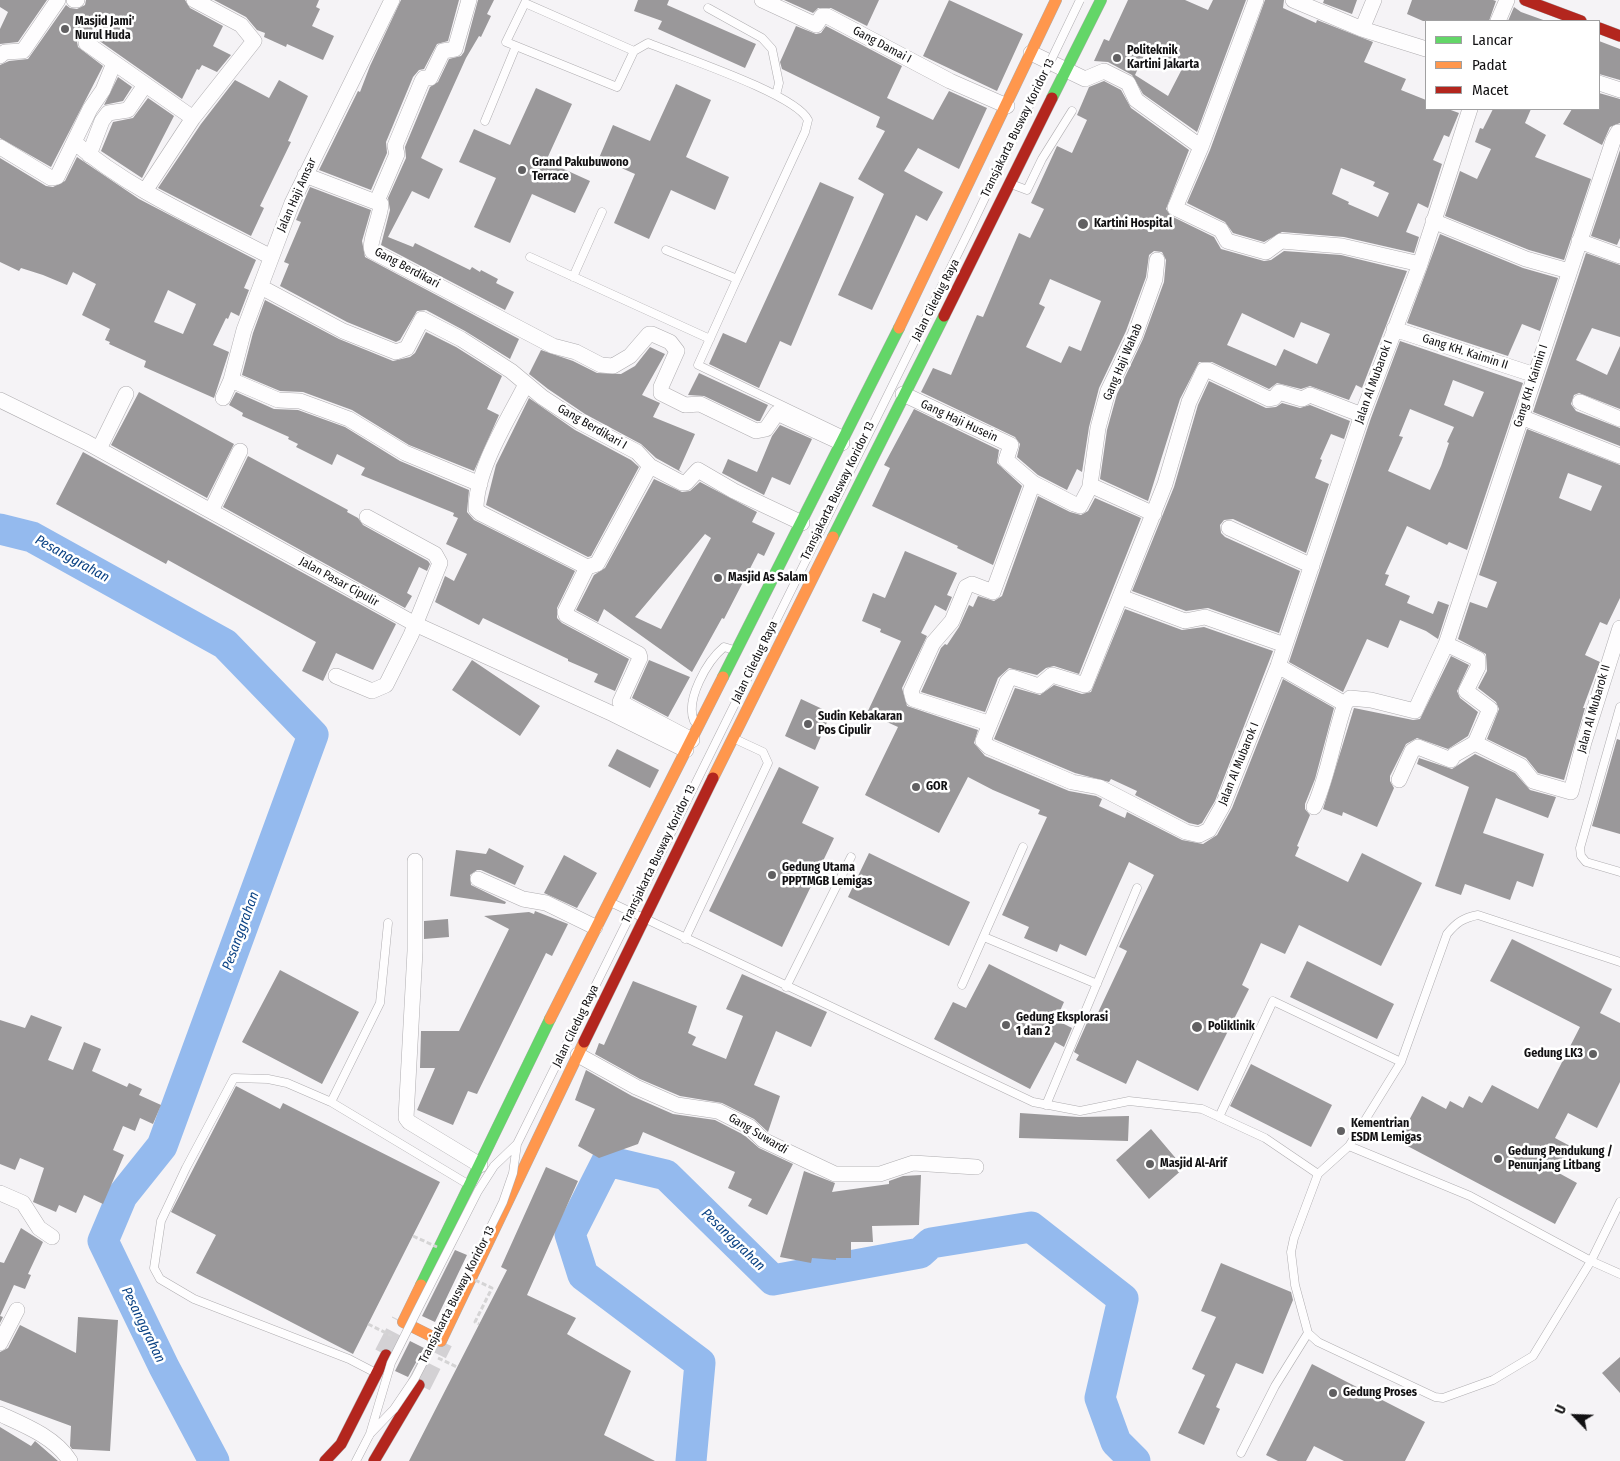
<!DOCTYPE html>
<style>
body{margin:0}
#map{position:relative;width:1620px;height:1461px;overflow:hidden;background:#f5f3f6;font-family:"Fira Sans Condensed",sans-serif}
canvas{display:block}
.legend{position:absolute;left:1425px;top:20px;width:175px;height:90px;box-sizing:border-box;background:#fff;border:1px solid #a0a0a1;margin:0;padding:6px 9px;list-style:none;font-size:15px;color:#121113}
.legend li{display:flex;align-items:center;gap:10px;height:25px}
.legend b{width:25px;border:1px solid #a0a0a1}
.north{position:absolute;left:1550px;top:1391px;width:50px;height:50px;-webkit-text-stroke:4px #fff;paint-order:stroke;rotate:294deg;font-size:14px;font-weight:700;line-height:20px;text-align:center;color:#121113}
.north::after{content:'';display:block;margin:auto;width:18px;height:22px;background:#121113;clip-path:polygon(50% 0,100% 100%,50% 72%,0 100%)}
</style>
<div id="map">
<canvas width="1620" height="1461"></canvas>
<ul class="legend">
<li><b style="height:6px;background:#63d668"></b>Lancar</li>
<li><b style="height:6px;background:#ff974d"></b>Padat</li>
<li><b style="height:6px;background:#b3261e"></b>Macet</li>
</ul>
<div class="north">U</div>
</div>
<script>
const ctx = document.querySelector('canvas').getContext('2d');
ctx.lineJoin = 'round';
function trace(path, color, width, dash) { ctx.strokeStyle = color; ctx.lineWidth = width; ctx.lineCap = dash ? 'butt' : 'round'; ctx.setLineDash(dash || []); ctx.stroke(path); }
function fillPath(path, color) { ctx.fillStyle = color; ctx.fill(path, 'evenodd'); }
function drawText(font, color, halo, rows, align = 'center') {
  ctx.font = font + ' "Fira Sans Condensed",sans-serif'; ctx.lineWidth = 5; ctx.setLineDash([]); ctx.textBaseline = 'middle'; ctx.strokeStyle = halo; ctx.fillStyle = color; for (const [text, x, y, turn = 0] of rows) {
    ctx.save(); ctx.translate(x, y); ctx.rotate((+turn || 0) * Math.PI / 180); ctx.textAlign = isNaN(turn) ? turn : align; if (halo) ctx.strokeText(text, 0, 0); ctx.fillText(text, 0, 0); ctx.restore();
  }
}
const river = new Path2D(`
 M0,529L32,537L225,644L313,735L162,1146L122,1196L103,1241L164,1367L214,1461
 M691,1461L700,1363L583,1275L570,1234L607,1161L666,1175L773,1280L920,1253L931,1243L1031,1227L1123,1299L1100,1398L1116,1442L1135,1461`);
const building = new Path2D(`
 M0,0H47L18,42L0,44V29L8,12L0,7Z
 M86,0H185L190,8L223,26L213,46L231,55L217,72L202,65L199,70L197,69L182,99L91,35H82L77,42L78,47L103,66L51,167L0,138V65L9,61L28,59L66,5L70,8L77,9L85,5Z
 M214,0H319L316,7L320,9L312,26L334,36L323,60L287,44L286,47L264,37L265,33L257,30L246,17Z
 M401,0H459L448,41L437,44L424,69L419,70L413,77L386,142L387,153L371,190L319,170L358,91L360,92L370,66Z
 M478,0H494L487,14L491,16L481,37L479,36L466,58L421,158L443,169L429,199L412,191L388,237L413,247L415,243L470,270L472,267L480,272L481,270L498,279L496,283L514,292L505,310L381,245L390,210L388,198L406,158L405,147L430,87L438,82L449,59L461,56L464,52Z
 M638,0H669L667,5L756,44L745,68L658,29L662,21L634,11Z
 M784,0H879L867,26L831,8H818L813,13Z
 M949,0L1023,34L997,91L923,56Z
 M1128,0H1185L1208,10L1213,0H1246L1197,132L1143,94L1132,75L1108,62L1094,61L1104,39L1109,41ZM1146,51L1183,67L1168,96L1135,75Z
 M1265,0H1284L1283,8L1316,23L1317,20L1373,42L1364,62L1406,79L1401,90L1426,100V109H1448L1459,113L1449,137L1444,135L1433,160L1442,164L1428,208L1418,203L1406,232L1419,237L1414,253L1344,237L1282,232L1264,242L1233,233L1225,222L1187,203L1210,150ZM1341,168L1375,182L1373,186L1389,193L1378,217L1348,204L1349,202L1332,194Z
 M1324,0H1357L1352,14L1323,3Z
 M1412,0H1493L1496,1L1489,21H1423L1407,14Z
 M1514,7L1521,12L1546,21H1508Z
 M796,26L816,34L821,33L826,26L902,66L887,98L933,120L949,91L987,108L959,169L918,148L904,171L943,192L927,221L916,215L872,310L838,295L884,194L858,179L885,131L876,127L880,117L782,69L780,62Z
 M1599,41L1620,49V80L1599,74Z
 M118,77L132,87L123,101L104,105Z
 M235,80L269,98L279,80L308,96L288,141L291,142L260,206L264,208L251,236L158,188L201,124Z
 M1104,81L1121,90L1131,108L1189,150L1166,209L1171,216L1214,237L1221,249L1264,261L1271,260L1284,251L1341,255L1407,271L1362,388L1356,385L1349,400L1310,386L1301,389L1277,383L1269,389L1212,362H1199L1180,399L1148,501L1100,479L1107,430L1117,394L1143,339L1164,282L1166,260L1162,252L1154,251L1149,255L1146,277L1126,331L1099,388L1089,427L1082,472L1077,469L1067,490L1038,475L1017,457L1020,444L1015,437L921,392L933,368L951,375L977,315L983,317L1019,233L1030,238L1044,209L1031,203L1057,146L1072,153L1087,120L1077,115L1089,87ZM1050,279L1101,301L1081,351L1069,346L1061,363L1026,347L1045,307L1039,304ZM1242,313L1294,338L1301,322L1330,334L1317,364L1284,349L1276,366L1227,345Z
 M676,84L711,100L686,157L729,177L715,210L671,190L649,239L614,223L635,174L599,158L613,125L650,141Z
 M536,88L572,104L546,161L590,181L575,213L532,194L510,243L474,227L496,178L459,162L474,129L510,145Z
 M1599,93L1620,99V123L1610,127L1602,145L1563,124L1572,109H1599Z
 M148,98L174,116L142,178L101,151L113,122L133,118Z
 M1493,109H1531L1525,123L1546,135L1535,157L1591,179L1564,260L1529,250L1445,216L1460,171L1477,179L1491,149L1475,142L1480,128L1483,129Z
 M1620,150V238L1617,245L1591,236Z
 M77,157L139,199L256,260L244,288L249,290L239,316L231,312L228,319L226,318L213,345L229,352L214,398L144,367L146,361L109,344L110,342L105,340L110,329L82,315L96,284L73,272L67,285L43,275L21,268L19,271L0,262V158L46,186L53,187L65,181ZM168,290L196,304L183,334L154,322Z
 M820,182L854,197L791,346L780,341L759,388L709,364L723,333L746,343Z
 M310,187L371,210L362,241L365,257L519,339L510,359L465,331L426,310L417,311L400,340L396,342L347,322L280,286L289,264L284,262L301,222L296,220Z
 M1440,234L1523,268L1558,278L1540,331L1522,324L1508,356L1407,323Z
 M1586,253L1620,265V337L1592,328L1576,360L1607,375L1620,346V409L1579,393L1574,395L1571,404L1576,411L1620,428V446L1533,412Z
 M265,300L339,339L393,361L410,357L415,353L426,332L456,347L502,376L487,409L499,415L474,471L409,445L352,410L303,392L280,391L242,375L253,333Z
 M1400,341L1523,383L1467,550L1449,542L1447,545L1407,526L1385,574L1389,575L1385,585L1410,596L1407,603L1433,614L1438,601L1449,605L1438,639L1426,631L1400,620L1388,648L1367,639L1343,692L1289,662L1371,418ZM1453,380L1484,392L1473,417L1444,405ZM1410,409L1454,427L1447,442L1449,443L1441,466L1430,490L1388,471L1403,437L1399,436Z
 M650,347L665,354L642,395L660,403L653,417L695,434L679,470L683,473L656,458L641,444L585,414L548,389L529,374L541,350L573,361L597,373L621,374L635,366Z
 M699,373L768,405L760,421H757L704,396L688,395Z
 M1209,381L1266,408L1276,407L1282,403L1300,408L1310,405L1350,421L1344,439L1331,434L1320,459L1322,460L1315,478L1329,484L1306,553L1233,519L1224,520L1220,525L1221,533L1225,537L1300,571L1279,633L1208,608L1186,611L1132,591L1174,487L1198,405Z
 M139,392L234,444L207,498L111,445Z
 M236,392L274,409L298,410L345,427L400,461L469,490L467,512L474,520L575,571L557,608V618L562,623L629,659L615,691L594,682L598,674L568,661V659L483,618L479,625L435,602L445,576L454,581L467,554L446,544L458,518L453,516L454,513L361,475L365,468L337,454L332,465L296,447L298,444L288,439L289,437L242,416L243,413L229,405Z
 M529,398L575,430L631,460L639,467L591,556L588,557L486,505L496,465Z
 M914,409L999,450L997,463L1022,486L993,565L957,548L958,546L872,506L890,468L884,465Z
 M780,425L812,439L790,485L772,477L764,495L722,473L728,459L757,472L772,436Z
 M1527,429L1620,465V598L1607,625L1600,622L1585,655L1600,662L1583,708H1585L1564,780L1538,773L1526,758L1487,739L1499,709L1496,702L1478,688L1487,671L1486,654L1458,639L1470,602L1487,608L1497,582L1479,575ZM1568,473L1602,486L1591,511L1559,498Z
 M83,452L396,624L373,670L336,653L323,681L302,671L316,642L168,560L166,564L56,504Z
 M248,456L348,510L347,512L358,518L363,525L428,561L430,564L427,571L419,567L407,593L412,596L405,608L223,507Z
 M654,479L682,492L690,491L700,482L757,512L752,522L775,533L764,556L758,553L724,619L722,618L692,672L604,609L598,622L576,610L594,575L605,568ZM705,534L711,538L661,629L635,617Z
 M1038,496L1070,512L1081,515L1088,511L1095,498L1141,518L1079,674L1054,666L1046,668L1037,675L1009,668L998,678L985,712L921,692L941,648L945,644L947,645L959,627L969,605L973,607L978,596L994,601L1002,596Z
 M905,551L957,573L947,595L952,597L946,611L935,605L921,633L927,636L902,688L907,706L978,730L974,743L985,756L1069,791L1096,796L1102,799L1099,806L1125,818L1127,812L1182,840L1203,844L1217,835L1232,808L1283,679L1334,708L1315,779L1305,804V809L1310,815L1297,846L1299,847L1295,856L1348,882L1362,853L1422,883L1381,966L1299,925L1285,954L1261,943L1242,985L1249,989L1198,1091L1137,1060L1126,1084L1076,1060L1079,1055L1074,1052L1090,1016L1095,1019L1127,951L1119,947L1154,875L1129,862L1086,956L1060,944L1057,952L1024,938L1029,927L1002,915L1047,817L1038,814L1040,810L993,790L968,777L939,833L865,795L898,727L867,713L901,641L880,632L881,629L862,621L873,593L885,598Z
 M1125,609L1182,630L1204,627L1273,651L1215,801L1202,823L1198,825L1189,823L1135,795L1137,791L1111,779L1109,782L1075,773L994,739L1015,688L1040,695L1054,685L1082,694L1091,692Z
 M1451,656L1469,665L1457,691L1460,698L1478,712L1468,736L1448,749L1417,738L1406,744L1390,776V781L1394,788L1377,827L1343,812L1342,816L1323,809L1354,708L1413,720L1420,719Z
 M472,660L540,706L520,736L452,690Z
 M649,660L690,677L668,717L632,698Z
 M801,699L831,713L815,750L785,736Z
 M1617,739L1620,740V834L1592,826Z
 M617,749L659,770L650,788L608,766Z
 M1475,754L1515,773L1530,790L1556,797L1548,818L1496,798L1483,833L1544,854L1533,887L1517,881L1510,900L1465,884L1461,895L1435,886L1469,787L1417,764L1419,758L1452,769Z
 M779,767L819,787L802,823L834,838L782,947L709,911Z
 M489,848L524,866L515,885L481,870H477L470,875L471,885L506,902L505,904L450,896L456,850L486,854Z
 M869,853L970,902L949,946L848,897Z
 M564,855L597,873L577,908L544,893Z
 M535,911L568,924L552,956L546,953L477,1094L468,1091L453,1125L417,1110L435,1068H420L421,1031H459L509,929L484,916L529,912L534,914Z
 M448,919L449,937L424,939V921Z
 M1512,939L1612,989L1600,1013L1620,1023V1082L1597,1128L1568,1113L1555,1138L1570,1146L1557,1172L1577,1183L1555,1224L1398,1141L1422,1096L1446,1109L1450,1101L1463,1108L1469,1096L1482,1103L1492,1085L1538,1109L1580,1027L1490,981Z
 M1307,961L1394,1004L1377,1039L1290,997Z
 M989,964L1064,1002L1056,1020L1072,1028L1064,1047L1055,1042L1030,1089L934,1039L953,1002L966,1008Z
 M280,970L359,1012L322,1084L242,1042Z
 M742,974L827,1012L811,1047L776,1031L754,1085L780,1096L768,1132L754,1119L722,1103L680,1096L640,1079L595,1054L599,1043L604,1045L633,981L697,1006L688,1033L696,1037L692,1045L726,1059L743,1016L726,1009Z
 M31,1015L62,1027L48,1060L73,1070L84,1042L101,1049L92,1071L127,1087L129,1083L142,1089L139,1095L161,1105L153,1124L140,1118L135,1131L123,1126L113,1150L124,1155L103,1204L84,1195L76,1213L59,1205L56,1212L33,1202L44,1168L20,1158L15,1170L0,1164V1020L25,1028Z
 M1251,1064L1332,1105L1311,1147L1230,1106Z
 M586,1070L632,1096L673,1114L715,1120L744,1135L759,1148L793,1164L767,1215L748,1206L752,1199L728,1188L735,1172L643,1132L638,1144L599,1158L578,1146L595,1109L575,1100Z
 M236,1086L280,1109L283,1103L440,1182L353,1354L196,1273L216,1235L171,1212Z
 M1020,1113L1079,1117L1129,1116L1128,1141L1019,1138Z
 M1151,1129L1184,1168L1149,1199L1116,1160Z
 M546,1167L578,1181L527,1295L576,1318L567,1334L631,1371L604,1435L655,1461H409L507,1270L501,1267Z
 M804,1171L835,1183L832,1192L889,1184V1181L903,1176L921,1175L919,1225L872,1226L873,1242H851V1258H836V1260L812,1258L811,1263L780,1257Z
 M21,1228L43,1242L28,1274L31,1275L25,1289L14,1285L0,1316L3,1317L0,1323V1262L4,1263Z
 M455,1250L467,1255L435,1322L422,1316Z
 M1221,1263L1291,1292L1293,1300L1263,1374L1236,1363L1216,1407L1220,1409L1204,1445L1178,1433L1205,1375L1192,1369L1216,1317L1201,1311Z
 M78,1317L118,1320L110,1451L72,1449L70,1446L71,1426L0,1400V1352L8,1348L20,1325L76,1353Z
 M410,1341L424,1348L408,1377L395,1371Z
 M1620,1357V1393L1602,1373Z
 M1312,1364L1425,1422L1405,1461H1344L1314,1446L1306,1461H1278L1266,1455Z
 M0,1427L31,1446L35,1441L58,1461H0Z`);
const primaryTunnel = new Path2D(`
 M386,1355L403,1322
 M419,1385L441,1341`);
const lane = new Path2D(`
 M708,8L762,38L772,49L779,83L776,95
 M516,46L506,42L525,3L634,51
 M485,121L516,46L617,87L634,51L648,43C679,56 796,94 808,120L805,132L737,279
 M1011,184L1027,190L1042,159L1072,111
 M666,250L737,279L698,365L844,435
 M530,257L710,339
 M573,277L602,212
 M1620,707L1580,848L1581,856L1586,862L1620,872
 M694,721C685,700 707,661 724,647L734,650
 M612,903L1033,1102L1080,1111L1129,1101L1202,1109L1265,1138L1318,1174
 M388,923L380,1003L331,1102L466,1183
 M984,937L1097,984
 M685,939L768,763L763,752L735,739
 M1620,962L1478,915C1463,918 1457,922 1447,934L1401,1062L1349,1146L1318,1174L1294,1238L1291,1252L1295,1285L1308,1333L1318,1342L1435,1397L1443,1398L1493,1380L1533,1356L1591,1261L1620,1202
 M962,985L1023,847
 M786,987L851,857
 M331,1102L287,1083L268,1079L234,1078L186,1168L161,1221L154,1268L160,1279L194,1299L349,1359L374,1372
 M1046,1105L1137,888
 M1219,1117L1273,1001L1401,1062
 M1349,1146L1470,1196L1591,1261L1620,1274
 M1241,1453L1275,1386L1308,1333
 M356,1461L370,1434`);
const street = new Path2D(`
 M74,0H77
 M762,0L816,25L822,16H827L950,81L1007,106
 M1256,0L1201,147L1175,208L1221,230L1227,241L1266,252L1281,241L1342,246L1420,264
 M1293,0L1362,29L1426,49
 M1498,21L1507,0
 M1362,29L1374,0
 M86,43L193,118
 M1031,53L1085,79L1104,71L1128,83L1136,100L1201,147
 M0,56L5,52L23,51L58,0
 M1599,83L1620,90
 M74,142C131,191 205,222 271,257
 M0,147L51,178L57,177L90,109L103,90L114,63
 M89,155L102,121L108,113L128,110L145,85
 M305,175L381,204C381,215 368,244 372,251L553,346L576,352L601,365L613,366L630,356L649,334H652L670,342L677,351L661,387V393L685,405L700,404L756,431L766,429L777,413L842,443
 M145,191L193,118L254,41L241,25L194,0
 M377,201L397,154L395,146L422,81L424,78H430L443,51L455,49L469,0
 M1433,221L1526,259L1569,271
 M1579,241L1620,256
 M261,287L343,331L396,352L407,348L422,319L461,339L511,371L542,397L580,422L637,452L650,466L682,483H686L698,470L734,491L802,523
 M1394,329L1535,375
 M231,380L278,400L300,401L349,419L405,453L480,484
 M526,384C508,420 476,469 476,509L480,513L587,567L597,564L650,466
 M903,394L1011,445L1006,460L1033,483L1074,504L1080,506L1090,487
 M223,398L231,380L244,330L292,203L392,0
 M0,400L86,442L415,624L613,714L686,750
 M1580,402L1620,419
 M1362,415L1310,395L1302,399L1279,392L1274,398L1269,399L1208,370H1204L1189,402L1165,484L1085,685L1052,675L1039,686L1012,677L1007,682L983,741L989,747L1072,782L1099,787L1186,832L1199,835L1209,830L1223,805L1278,666L1362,415L1420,264L1470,109
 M1521,417L1620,456
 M99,449L126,394
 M211,511L240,451
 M1154,514L1090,485L1098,428L1108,391L1135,335L1155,279L1157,260
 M1229,528L1312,566
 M587,567L565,612L566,615L639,654L640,658L620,702L692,740
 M1121,597L1185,621L1205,617L1285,645
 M1446,644L1613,141L1618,132L1620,133
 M1278,666L1345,704C1333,738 1329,774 1314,807
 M336,676L372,691L386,685L411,635L440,563L435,554L367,517
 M1345,704L1350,698L1371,700L1415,711L1446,644L1478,659V667L1466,691L1490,709L1475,743L1521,766L1533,781L1571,792L1584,742L1620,628
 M988,723L913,699L911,691L933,643L952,621L966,587L972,584L993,592L1033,483
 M1399,780L1412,751L1418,747L1451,760L1454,755L1475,743
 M415,861V951L406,1118L409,1122L480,1165
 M478,879L523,899L546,903L595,927
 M578,1055L636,1087L677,1105L718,1111L750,1127L763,1140L835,1174H880L913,1163L976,1167
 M0,1193L23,1203L39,1228L52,1237
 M0,1343L17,1310
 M0,1414C24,1425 55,1437 70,1461`);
const fast = new Path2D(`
 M1052,98L1101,0
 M833,537L944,316
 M723,677L899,328
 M421,1285L550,1019`);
const slow = new Path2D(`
 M899,328L1056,0
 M713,778L833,537
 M550,1019L723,677
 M421,1285L403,1322L441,1341L584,1042`);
const jam = new Path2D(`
 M1525,0L1581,21
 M1599,28L1620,36
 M944,316L1052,98
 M584,1042L713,778
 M325,1461L341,1444L386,1355
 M374,1461L419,1385`);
const pathBridge = new Path2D(`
 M413,1236L437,1247
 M475,1280L492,1288L475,1322L479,1324
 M368,1324L392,1336
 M438,1358L457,1367`);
const laneBridge = new Path2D(`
 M370,1434L394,1409L415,1378L445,1320L503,1202L513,1173L517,1144L969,231L1080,0
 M370,1434L391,1363L419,1307L478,1191L494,1166L517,1144`);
const markers = [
 [65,29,5,"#616062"],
 [1117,58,5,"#616062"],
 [522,170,5,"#616062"],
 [1083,224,6,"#616062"],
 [718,578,5,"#616062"],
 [808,724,5,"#616062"],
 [916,787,5,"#616062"],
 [772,875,5,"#616062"],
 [1006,1025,5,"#616062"],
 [1197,1027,6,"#616062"],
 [1593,1054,5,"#616062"],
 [1341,1131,5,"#616062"],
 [1498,1159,5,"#616062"],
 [1150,1164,5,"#616062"],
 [1333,1393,5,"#616062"]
];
const poiNames = [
 ["Masjid Jami'",75,22],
 ["Nurul Huda",75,36],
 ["Politeknik",1127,51],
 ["Kartini Jakarta",1127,65],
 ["Grand Pakubuwono",532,163],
 ["Terrace",532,177],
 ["Kartini Hospital",1094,224],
 ["Masjid As Salam",728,578],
 ["Sudin Kebakaran",818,717],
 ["Pos Cipulir",818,731],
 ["GOR",926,787],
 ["Gedung Utama",782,868],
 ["PPPTMGB Lemigas",782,882],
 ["Gedung Eksplorasi",1016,1018],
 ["1 dan 2",1016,1032],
 ["Poliklinik",1208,1027],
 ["Gedung LK3",1583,1054,"right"],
 ["Kementrian",1351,1124],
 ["ESDM Lemigas",1351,1138],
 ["Gedung Pendukung /",1508,1152],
 ["Penunjang Litbang",1508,1166],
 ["Masjid Al-Arif",1160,1164],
 ["Gedung Proses",1343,1393]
];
const streetNames = [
 ["Gang Damai I",882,45,28],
 ["Transjakarta Busway Koridor 13",1018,128,-64],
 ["Jalan Haji Amsar",297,195,-66],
 ["Gang Berdikari",407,268,28],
 ["Jalan Ciledug Raya",936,300,-63],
 ["Gang KH. Kaimin II",1465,352,18],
 ["Gang Haji Wahab",1123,362,-67],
 ["Jalan Al Mubarok I",1374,382,-70],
 ["Gang KH. Kaimin I",1531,386,-72],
 ["Gang Haji Husein",959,421,25],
 ["Gang Berdikari I",592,427,30],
 ["Transjakarta Busway Koridor 13",838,491,-64],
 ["Jalan Pasar Cipulir",339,582,29],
 ["Jalan Ciledug Raya",755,662,-64],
 ["Jalan Al Mubarok II",1594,709,-74],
 ["Jalan Al Mubarok I",1239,764,-68],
 ["Transjakarta Busway Koridor 13",659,854,-64],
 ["Jalan Ciledug Raya",576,1026,-64],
 ["Gang Suwardi",758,1134,31],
 ["Transjakarta Busway Koridor 13",457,1295,-63]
];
const waterNames = [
 ["Pesanggrahan",72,559,29],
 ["Pesanggrahan",241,931,-70],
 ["Pesanggrahan",733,1240,44],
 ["Pesanggrahan",143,1325,64]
];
trace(river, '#94baee', 31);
fillPath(building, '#9a989a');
trace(primaryTunnel, '#d3d1d4', 24, [24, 12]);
trace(lane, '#afadb0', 9);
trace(street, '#afadb0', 16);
trace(fast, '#afadb0', 12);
trace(slow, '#afadb0', 12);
trace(jam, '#afadb0', 12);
trace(lane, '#fefdfe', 8);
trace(street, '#fefdfe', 15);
trace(fast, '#63d668', 11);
trace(slow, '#ff974d', 11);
trace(jam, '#b3261e', 11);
trace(laneBridge, '#afadb0', 9, []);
trace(pathBridge, '#d5d4d5', 3, [5, 2.5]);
trace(laneBridge, '#fefdfe', 8);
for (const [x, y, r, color] of markers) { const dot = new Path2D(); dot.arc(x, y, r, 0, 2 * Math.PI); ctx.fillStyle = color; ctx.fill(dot); trace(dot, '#fff', 2); }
drawText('bold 12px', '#121113', '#fff', poiNames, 'left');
drawText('12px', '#121113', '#fff', streetNames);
drawText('italic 14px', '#0a4284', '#fff', waterNames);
</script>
